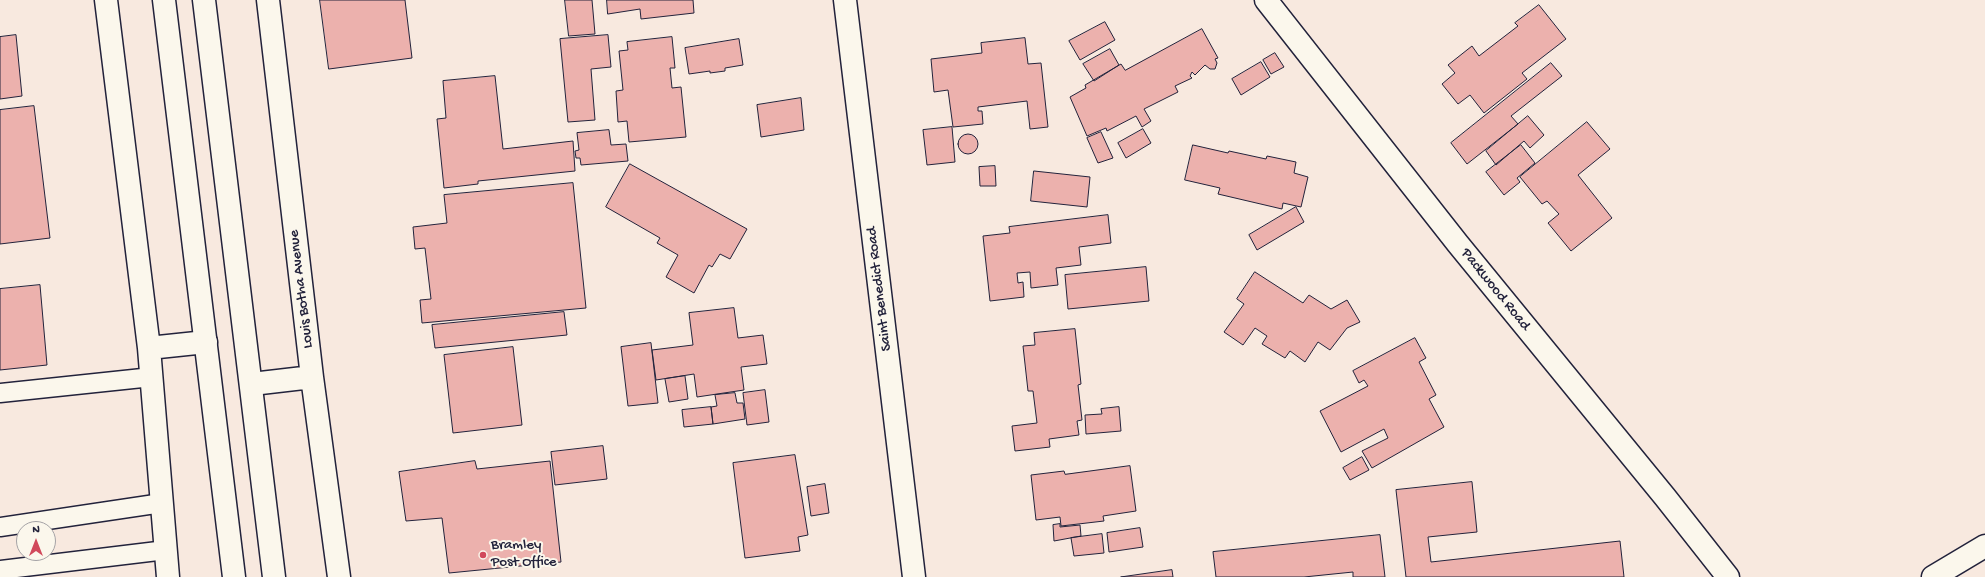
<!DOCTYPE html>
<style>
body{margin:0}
#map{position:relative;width:1985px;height:577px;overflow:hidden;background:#f8e9df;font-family:"Gochi Hand",sans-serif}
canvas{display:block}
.north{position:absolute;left:16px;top:521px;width:40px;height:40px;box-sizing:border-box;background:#fbf7ec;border:1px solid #a4a2a5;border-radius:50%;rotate:0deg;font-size:11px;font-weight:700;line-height:16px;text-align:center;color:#22223b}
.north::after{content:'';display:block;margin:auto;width:14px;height:18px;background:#d1495b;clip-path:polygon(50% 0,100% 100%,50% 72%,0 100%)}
</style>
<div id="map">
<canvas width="1985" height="577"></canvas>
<div class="north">N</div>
</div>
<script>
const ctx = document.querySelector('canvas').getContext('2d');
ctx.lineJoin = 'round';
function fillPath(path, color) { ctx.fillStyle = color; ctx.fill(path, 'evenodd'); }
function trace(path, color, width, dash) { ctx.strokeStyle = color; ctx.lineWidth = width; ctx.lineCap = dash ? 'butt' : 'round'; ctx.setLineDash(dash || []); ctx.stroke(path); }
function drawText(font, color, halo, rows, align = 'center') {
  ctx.font = font + ' "Gochi Hand",sans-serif'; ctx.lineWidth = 4; ctx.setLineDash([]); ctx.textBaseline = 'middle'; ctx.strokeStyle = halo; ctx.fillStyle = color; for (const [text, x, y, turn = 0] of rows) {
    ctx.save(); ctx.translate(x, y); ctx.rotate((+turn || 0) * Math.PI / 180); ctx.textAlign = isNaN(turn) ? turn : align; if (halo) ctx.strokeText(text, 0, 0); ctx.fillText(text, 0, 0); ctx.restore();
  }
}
const building = new Path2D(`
 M320,0H405L412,58L329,69Z
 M565,0H592L595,34L569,36Z
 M607,0H693L694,13L641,19L640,9L608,14Z
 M1539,5L1566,39L1522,73L1527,79L1484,113L1470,95L1458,104L1442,84L1455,73L1448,65L1472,46L1479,56L1518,26L1515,23Z
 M1105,22L1115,40L1080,60L1069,41Z
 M1202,29L1218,58L1215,59L1217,63L1215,69H1210L1205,65L1195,75L1192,72L1190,76L1192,78L1175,86L1178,92L1144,109L1151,121L1142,127L1136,116L1107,131L1106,128L1087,136L1070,97L1086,88L1085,85L1121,64L1125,70Z
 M16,35L22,96L0,99V37Z
 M608,35L611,67L591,69L595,120L568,122L560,39Z
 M672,37L675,68H670L672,88L681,87L686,137L629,142L627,121L618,122L616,91L623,90L619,51L628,50L627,42Z
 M1025,38L1028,64L1041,63L1048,127L1030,129L1027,101L978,107V111H982L983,124L953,127L948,90L934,92L931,59L982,53L981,43Z
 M739,39L743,65L725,68V71L710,73V71L689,74L685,48Z
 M1110,49L1119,65L1094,81L1083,64Z
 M1275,53L1284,67L1271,74L1263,60Z
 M1261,62L1270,77L1241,95L1232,79Z
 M1551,63L1562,76L1511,116L1518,124L1467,164L1451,143Z
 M495,76L503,149L573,141L575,171L478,181V184L444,188L437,119L446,118L443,81Z
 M801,98L804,130L761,137L757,105Z
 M34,106L50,238L0,244V110Z
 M1528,116L1544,135L1530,148L1524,141L1496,165L1486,151Z
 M1587,122L1610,149L1578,175L1612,218L1571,251L1548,223L1559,214L1547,201L1542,204L1520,177Z
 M952,127L955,162L927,165L923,130Z
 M1143,129L1151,143L1126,158L1118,143Z
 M609,130L611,145L626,144L628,161L581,165L580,158H576L575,151L579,150L577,133Z
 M1101,132L1113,158L1098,163L1087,138Z
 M958 144a10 10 0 1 1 20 0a10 10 0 1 1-20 0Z
 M1193,145L1228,153L1229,151L1266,159L1267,156L1296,162L1294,173L1308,177L1301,207L1283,203L1282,209L1218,194L1220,188L1185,180Z
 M1521,145L1535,163L1517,178L1520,182L1504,195L1486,172Z
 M630,164L747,229L730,259L720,254L712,267L709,265L694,293L666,277L678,255L657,243L660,238L606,207Z
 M995,166L996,186H980L979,167Z
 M1034,171L1090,177L1087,207L1031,201Z
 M573,183L586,308L422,323L420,300L431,299L425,248L415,249L413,227L447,223L444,195Z
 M1296,207L1304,222L1257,250L1249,235Z
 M1108,215L1111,243L1079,247L1081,265L1056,268L1058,285L1031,288L1030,272L1017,273L1018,283L1023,282L1024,297L990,301L983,236L1010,233L1009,227Z
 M1146,267L1149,301L1068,309L1065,275Z
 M1255,272L1303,303L1309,295L1331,309L1347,300L1360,322L1347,328L1330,350L1318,342L1305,362L1290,351L1285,358L1262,344L1267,336L1255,328L1243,345L1224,332L1244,304L1237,299Z
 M40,285L47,365L0,370V289Z
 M734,308L738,338L763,335L767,364L741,367L744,390L697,397L694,374L656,380L652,350L693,345L689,313Z
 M564,312L567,335L435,348L432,325Z
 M1075,329L1081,384L1078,385L1082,420L1077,421L1079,435L1049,439L1050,447L1015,451L1012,426L1037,423L1033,391H1028L1023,346L1035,345L1034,333Z
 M1415,338L1426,358L1419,362L1436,395L1429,399L1444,427L1372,468L1362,451L1388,438L1384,429L1341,452L1320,411L1368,386L1364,380L1359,383L1353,371Z
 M651,343L658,403L628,406L621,347Z
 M513,347L522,425L453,433L444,355Z
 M685,376L688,399L669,402L665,379Z
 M765,390L769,422L747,425L743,393Z
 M735,393L737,403H743L745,419L713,424L711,407L717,406L715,395Z
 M711,407L713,424L684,427L682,410Z
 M1119,407L1121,431L1086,434L1085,415L1102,414L1101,409Z
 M603,446L607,479L555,485L551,452Z
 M795,455L808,535L798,537L800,551L745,558L733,463Z
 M1362,457L1369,470L1350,480L1343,468Z
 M475,461L477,469L550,461L561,562L449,573L442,518L406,521L399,472Z
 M1130,466L1136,511L1103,516L1104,521L1061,526L1060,517L1036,520L1031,475L1064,471L1065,474Z
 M1472,482L1477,532L1428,537L1431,562L1620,541L1624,577H1406L1396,490Z
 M825,484L829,513L811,516L807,487Z
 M1060,524V527L1080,525L1081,536L1054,541L1053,525Z
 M1140,528L1143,547L1109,552L1107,533Z
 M1102,534L1104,553L1074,556L1071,538Z
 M1380,535L1385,577H1353V572L1304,577H1216L1213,552Z
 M1172,570L1173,577H1121Z`);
const lane = new Path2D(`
 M0,393L152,377
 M0,527L162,503
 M0,570L166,550`);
const street = new Path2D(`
 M106,0L149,348L168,577
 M268,0L312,377L339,577
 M845,0L914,577
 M1266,0L1458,244L1665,497L1728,577
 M149,348L206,342
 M252,384L312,377
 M1933,577L1985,546`);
const primary = new Path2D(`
 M164,0L234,577
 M204,0L274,577`);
const markers = [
 [483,555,4,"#d1495b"]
];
const streetNames = [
 ["Louis Botha Avenue",302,289,-97],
 ["Saint Benedict Road",880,289,-97],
 ["Packwood Road",1495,290,51]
];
const poiNames = [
 ["Bramley",491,546],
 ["Post Office",491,563]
];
fillPath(building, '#ecb1ad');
trace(building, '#22223b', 1);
trace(lane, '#22223b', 21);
trace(street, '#22223b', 25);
trace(primary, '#22223b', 25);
trace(lane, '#fbf7ec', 18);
trace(street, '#fbf7ec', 22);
trace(primary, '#fbf7ec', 22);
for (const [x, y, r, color] of markers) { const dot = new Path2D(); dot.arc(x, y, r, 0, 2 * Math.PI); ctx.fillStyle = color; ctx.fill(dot); trace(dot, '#fbf7ec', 1.5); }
drawText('15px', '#22223b', '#fbf7ec', streetNames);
drawText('15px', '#22223b', '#fbf7ec', poiNames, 'left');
</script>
